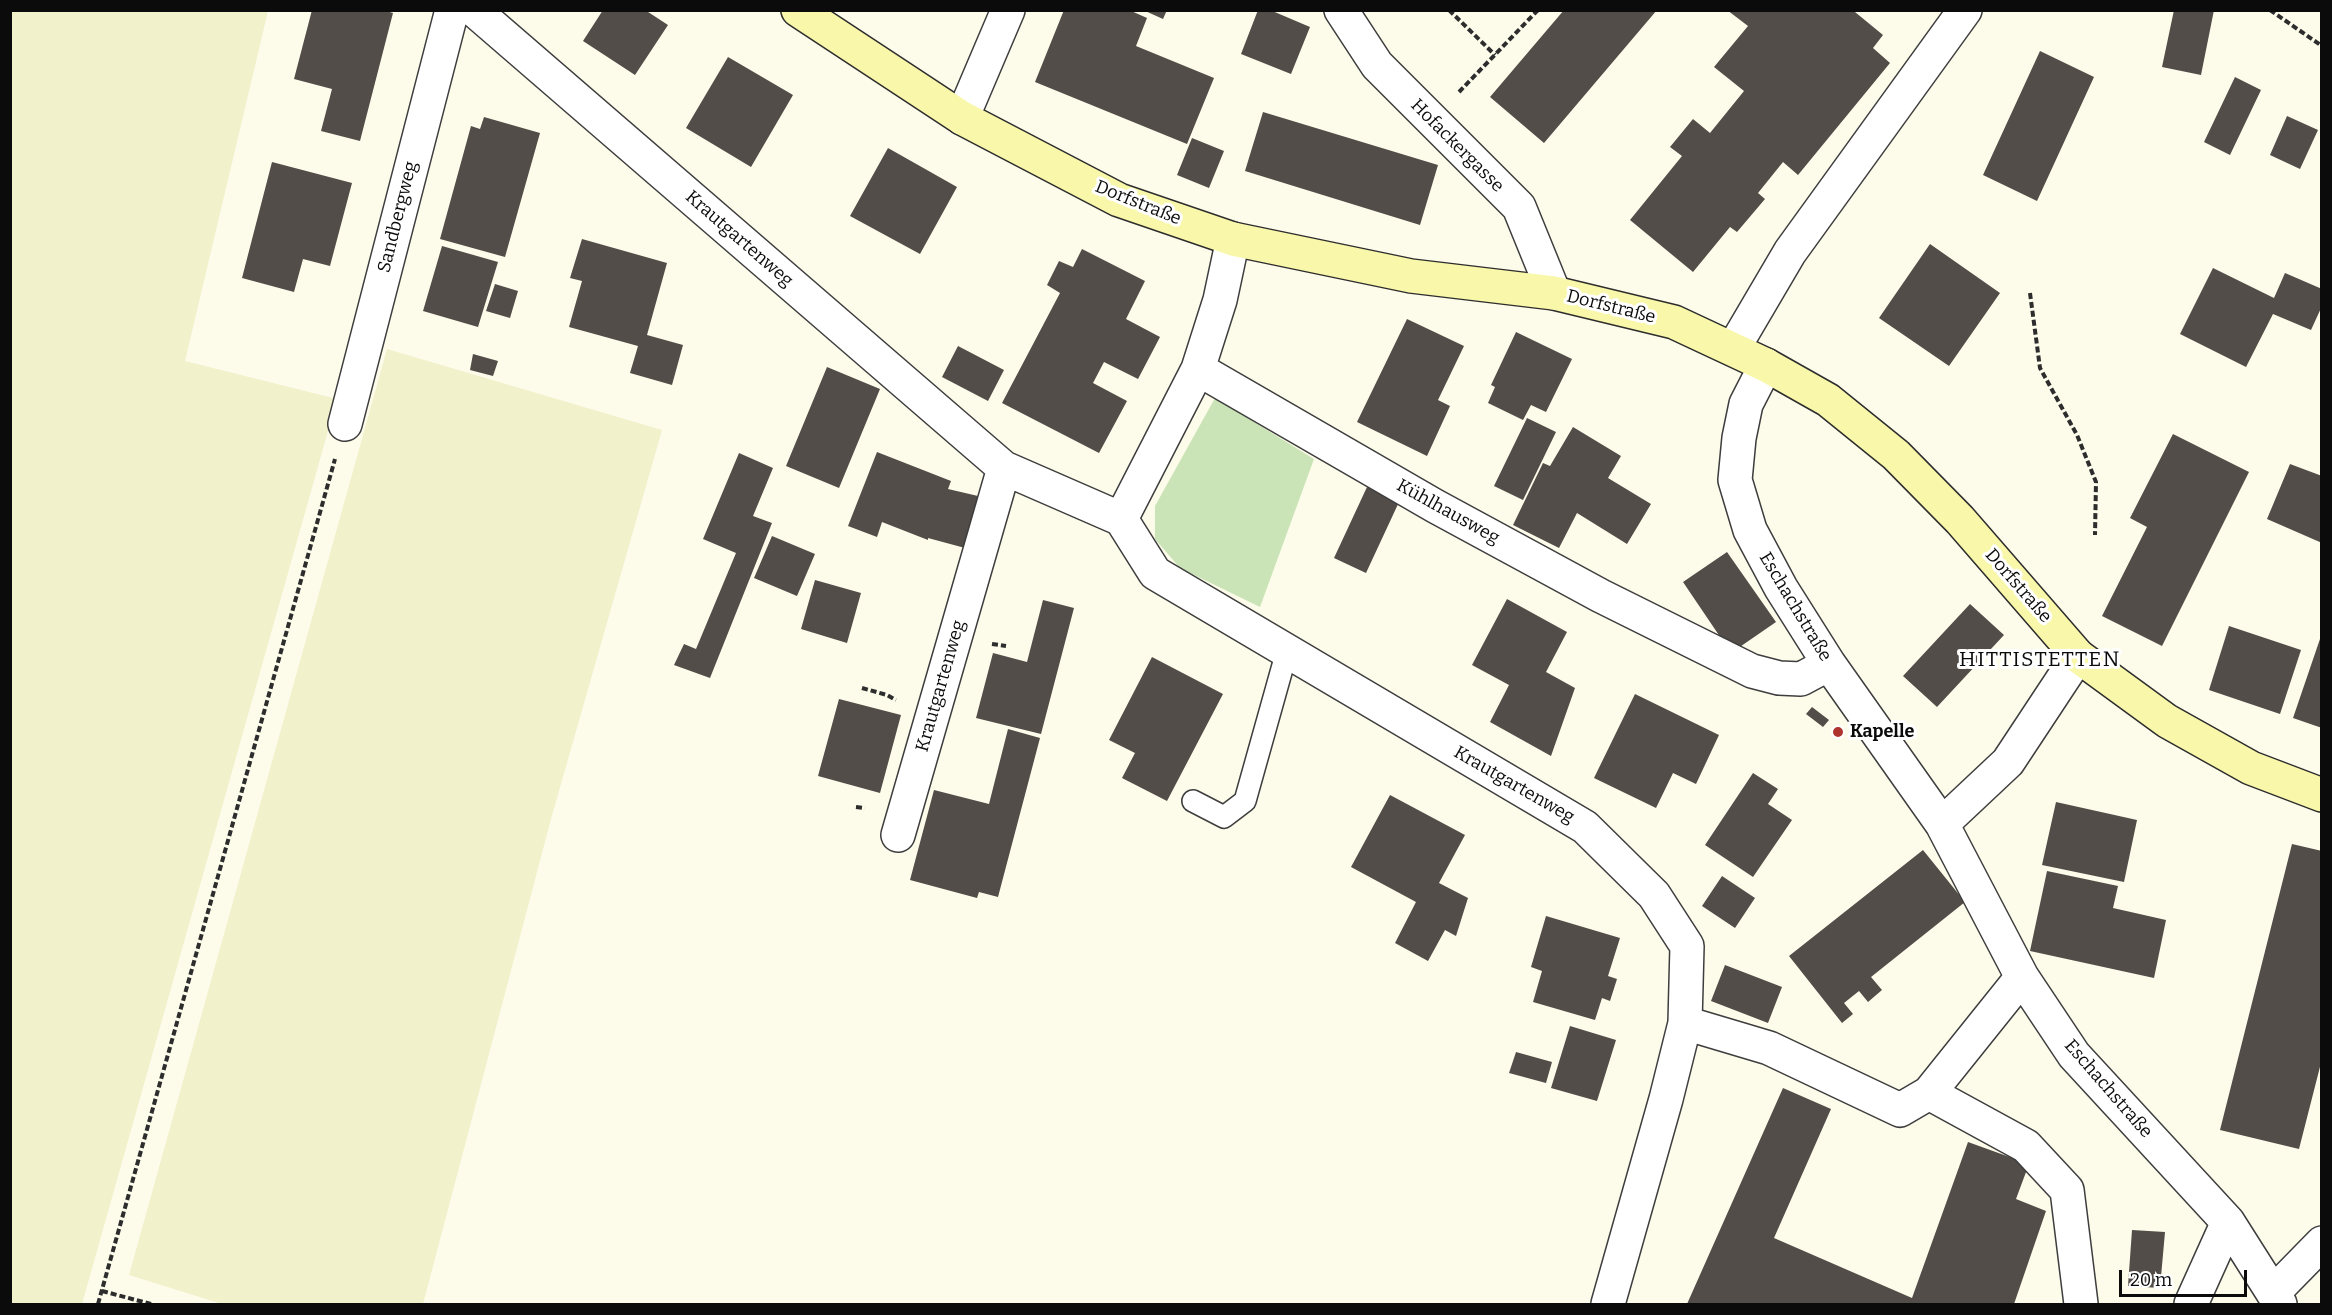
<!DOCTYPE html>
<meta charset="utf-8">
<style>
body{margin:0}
#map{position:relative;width:2332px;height:1315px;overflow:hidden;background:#fdfbea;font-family:Bitter,serif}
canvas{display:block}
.frame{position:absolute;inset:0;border:12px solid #0b0b0b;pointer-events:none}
.scale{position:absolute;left:2119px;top:1270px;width:128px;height:27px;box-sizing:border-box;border:3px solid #0b0b0b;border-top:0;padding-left:8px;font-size:18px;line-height:21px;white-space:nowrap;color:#0b0b0b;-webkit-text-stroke:4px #fff;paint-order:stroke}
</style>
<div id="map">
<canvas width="2332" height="1315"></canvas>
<div class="frame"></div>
<div class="scale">20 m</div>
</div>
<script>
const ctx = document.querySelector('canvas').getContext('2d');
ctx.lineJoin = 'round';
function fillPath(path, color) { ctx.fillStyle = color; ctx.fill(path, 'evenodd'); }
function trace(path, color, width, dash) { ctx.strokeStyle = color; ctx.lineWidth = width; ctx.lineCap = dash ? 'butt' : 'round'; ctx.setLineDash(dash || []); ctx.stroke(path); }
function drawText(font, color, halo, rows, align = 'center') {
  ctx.font = font + ' Bitter,serif'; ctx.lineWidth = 6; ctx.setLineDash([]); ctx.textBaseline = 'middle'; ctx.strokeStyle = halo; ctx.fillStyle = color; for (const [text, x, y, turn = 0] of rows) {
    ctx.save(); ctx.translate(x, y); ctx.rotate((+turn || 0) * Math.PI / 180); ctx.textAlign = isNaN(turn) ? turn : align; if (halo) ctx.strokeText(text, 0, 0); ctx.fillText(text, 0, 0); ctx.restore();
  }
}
const farmland = new Path2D(`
 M10,11H268L185,361L337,399L82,1304H11Z
 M387,349L662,430L551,819L423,1304H222L129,1275Z`);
const green = new Path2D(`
 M1215,398L1314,459L1260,607L1180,568L1155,539V506Z`);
const building = new Path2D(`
 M312,10H383L393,13L360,141L321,131L332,89L294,79Z
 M603,10H645L668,25L635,75L583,41Z
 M1064,10H1129L1147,18L1136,46L1214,78L1187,144L1035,82Z
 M1143,10H1167L1163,19Z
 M1258,10H1270L1310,27L1291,74L1241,54Z
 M1564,10H1657L1544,143L1490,97Z
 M1727,10H1856L1855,12L1883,35L1873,48L1890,63L1798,175L1783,162L1758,193L1765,199L1737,232L1730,227L1693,272L1630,220L1682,156L1670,147L1693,119L1710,133L1744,91L1714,67L1748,26Z
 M2174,10H2214L2201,75L2162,67Z
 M2040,51L2094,77L2037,201L1983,175Z
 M728,57L793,95L751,167L686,128Z
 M2235,77L2261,90L2230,155L2204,142Z
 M1263,112L1438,165L1420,225L1245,171Z
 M2287,116L2318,130L2300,169L2270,155Z
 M484,117L540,133L505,257L440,239L471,126L480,129Z
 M1192,138L1224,151L1209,188L1177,175Z
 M888,148L957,187L920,254L850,216Z
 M272,162L352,183L330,266L303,259L294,292L242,278Z
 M582,239L667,263L647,335L683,345L672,385L630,373L638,346L569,327L582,281L570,278Z
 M1930,244L2000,293L1949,366L1879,318Z
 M442,246L498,262L478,327L423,311Z
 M1082,249L1145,281L1126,319L1160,337L1138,379L1104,362L1093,383L1127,401L1099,453L1002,403L1060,293L1047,285L1059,261L1073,267Z
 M2213,268L2274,298L2285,273L2322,289V306L2311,330L2273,314L2246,367L2180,334Z
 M495,284L518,291L510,318L486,311Z
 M1407,319L1464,346L1438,400L1450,406L1427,456L1357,422Z
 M1516,332L1572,359L1546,412L1531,405L1523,420L1488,403L1495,387L1491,385Z
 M958,346L1004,370L988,401L942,377Z
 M473,354L498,361L493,376L470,370Z
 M827,367L880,389L839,488L786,466Z
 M1527,418L1556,432L1523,500L1494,486Z
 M1573,427L1621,456L1608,478L1651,504L1627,544L1577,513L1559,548L1513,525L1543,463L1550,466Z
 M2173,434L2249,472L2162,646L2102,616L2147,527L2130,518Z
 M877,452L951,481L948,489L978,496L965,548L928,538V540L882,522L877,537L848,526Z
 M739,453L773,468L753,516L772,523L710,678L674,665L684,644L696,649L736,553L703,539Z
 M2290,464L2322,476V543L2267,519Z
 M1367,487L1399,502L1366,573L1334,558Z
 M772,536L815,554L797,596L754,578Z
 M1727,552L1776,622L1731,653L1683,582Z
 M815,580L861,593L847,643L801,629Z
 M1507,599L1567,632L1546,672L1575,688L1551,756L1490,722L1509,685L1472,665Z
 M1043,600L1074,608L1041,734L976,718L993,653L1027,662Z
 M1970,604L2004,635L1937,707L1903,676Z
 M2229,626L2301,650L2280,714L2209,690Z
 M2321,636H2322V728L2293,718Z
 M1152,657L1223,694L1167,801L1122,778L1135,753L1109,740Z
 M1635,694L1719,735L1696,784L1673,773L1656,808L1594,778Z
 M839,699L901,715L880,793L818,776Z
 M1812,707L1829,720L1823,727L1806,714Z
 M1008,729L1040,738L998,897L979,892L977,898L910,880L934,790L989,804Z
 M1753,773L1778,789L1768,804L1792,820L1753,877L1705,845Z
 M1390,795L1465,835L1439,883L1468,898L1456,936L1445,930L1428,961L1395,943L1416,902L1351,867Z
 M2056,802L2137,820L2124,882L2042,865Z
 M2292,844L2322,851V1059L2299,1149L2220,1130Z
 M1923,850L1965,902L1871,977L1882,990L1868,1002L1859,991L1844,1003L1853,1014L1842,1023L1789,956Z
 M2047,871L2118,886L2113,908L2166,920L2154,978L2030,951Z
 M1722,876L1755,898L1735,928L1702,906Z
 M1546,916L1620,938L1608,976L1617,979L1610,1001L1602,998L1595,1020L1533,1002L1542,971L1531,967Z
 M1725,965L1782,987L1768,1023L1711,1001Z
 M1570,1026L1616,1040L1597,1101L1551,1088Z
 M1516,1052L1552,1062L1546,1083L1509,1073Z
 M1783,1088L1831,1109L1774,1238L1912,1298L1968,1142L2029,1164L2016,1199L2046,1211L2014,1304H1687Z
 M2132,1230L2165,1232L2160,1288L2128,1286Z`);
const path = new Path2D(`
 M1449,10L1495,55
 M2270,10L2322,46
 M1459,92L1538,10
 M2030,293L2040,368L2077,435L2096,482L2095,535
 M992,644L1006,646
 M862,688L887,695L896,700
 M856,807L865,808
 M102,1291L151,1304
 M98,1304L335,459`);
const service = new Path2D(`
 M1193,801L1224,817L1245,801L1287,651`);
const minor = new Path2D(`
 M474,10L1004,468L1121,519L1155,573L1585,827L1654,895L1687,946L1685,1023L1666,1099L1608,1304
 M1341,10L1377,65L1519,207L1554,293
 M1233,239L1220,300L1198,369L1435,506L1601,596L1752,671L1779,678L1801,679L1829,664
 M1733,349L1790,252L1965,10
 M1766,365L1746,404L1739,438L1735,480L1750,530L1781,588L1829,664L1942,824L2022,977L2074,1055L2228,1222L2280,1304
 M345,424L452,10
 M1121,519L1198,369
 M1942,824L2008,762L2078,656
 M898,835L1004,468
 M1685,1023L1769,1048L1900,1110L1929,1093L2026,1146L2067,1190L2081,1304
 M1929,1093L2022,977
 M2274,1292L2322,1243
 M2191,1304L2228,1222`);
const tertiary = new Path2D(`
 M962,118L1008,10`);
const secondary = new Path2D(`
 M798,10L962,118L1119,200L1233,239L1411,276L1554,293L1674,322L1766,365L1828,400L1896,455L1960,520L2078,656L2167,721L2251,768L2322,795`);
const markers = [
 [1838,732,6,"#af342e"]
];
const streetNames = [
 ["Hofackergasse",1457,146,45],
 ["Dorfstraße",1138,203,22],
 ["Sandbergweg",398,217,-76],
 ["Krautgartenweg",739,239,41],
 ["Dorfstraße",1611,307,14],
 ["Kühlhausweg",1448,512,29],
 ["Dorfstraße",2018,586,49],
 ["Eschachstraße",1795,607,59],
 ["Krautgartenweg",941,686,-74],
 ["Krautgartenweg",1514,785,30],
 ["Eschachstraße",2108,1089,49]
];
const poiNames = [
 ["Kapelle",1850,732]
];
const quarterNames = [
 ["HITTISTETTEN",2040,660]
];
fillPath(farmland, '#f1f1cc');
fillPath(green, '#cae4b7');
fillPath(building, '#524d48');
trace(service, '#3e3e3e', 24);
trace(minor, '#3e3e3e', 36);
trace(tertiary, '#3e3e3e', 36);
trace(secondary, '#2d2d2d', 36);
trace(path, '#2d2d2d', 4, [6, 3]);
trace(service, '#fff', 21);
trace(minor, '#fff', 33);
trace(tertiary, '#fff', 33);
trace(secondary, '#f9f7aa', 33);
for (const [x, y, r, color] of markers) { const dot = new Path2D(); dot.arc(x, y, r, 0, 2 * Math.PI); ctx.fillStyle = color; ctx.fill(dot); trace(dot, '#fff', 2); }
drawText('18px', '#0b0b0b', '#fff', streetNames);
drawText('bold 18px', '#0b0b0b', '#fff', poiNames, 'left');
ctx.letterSpacing = '1.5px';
drawText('21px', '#0b0b0b', '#fff', quarterNames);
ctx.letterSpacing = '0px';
</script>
